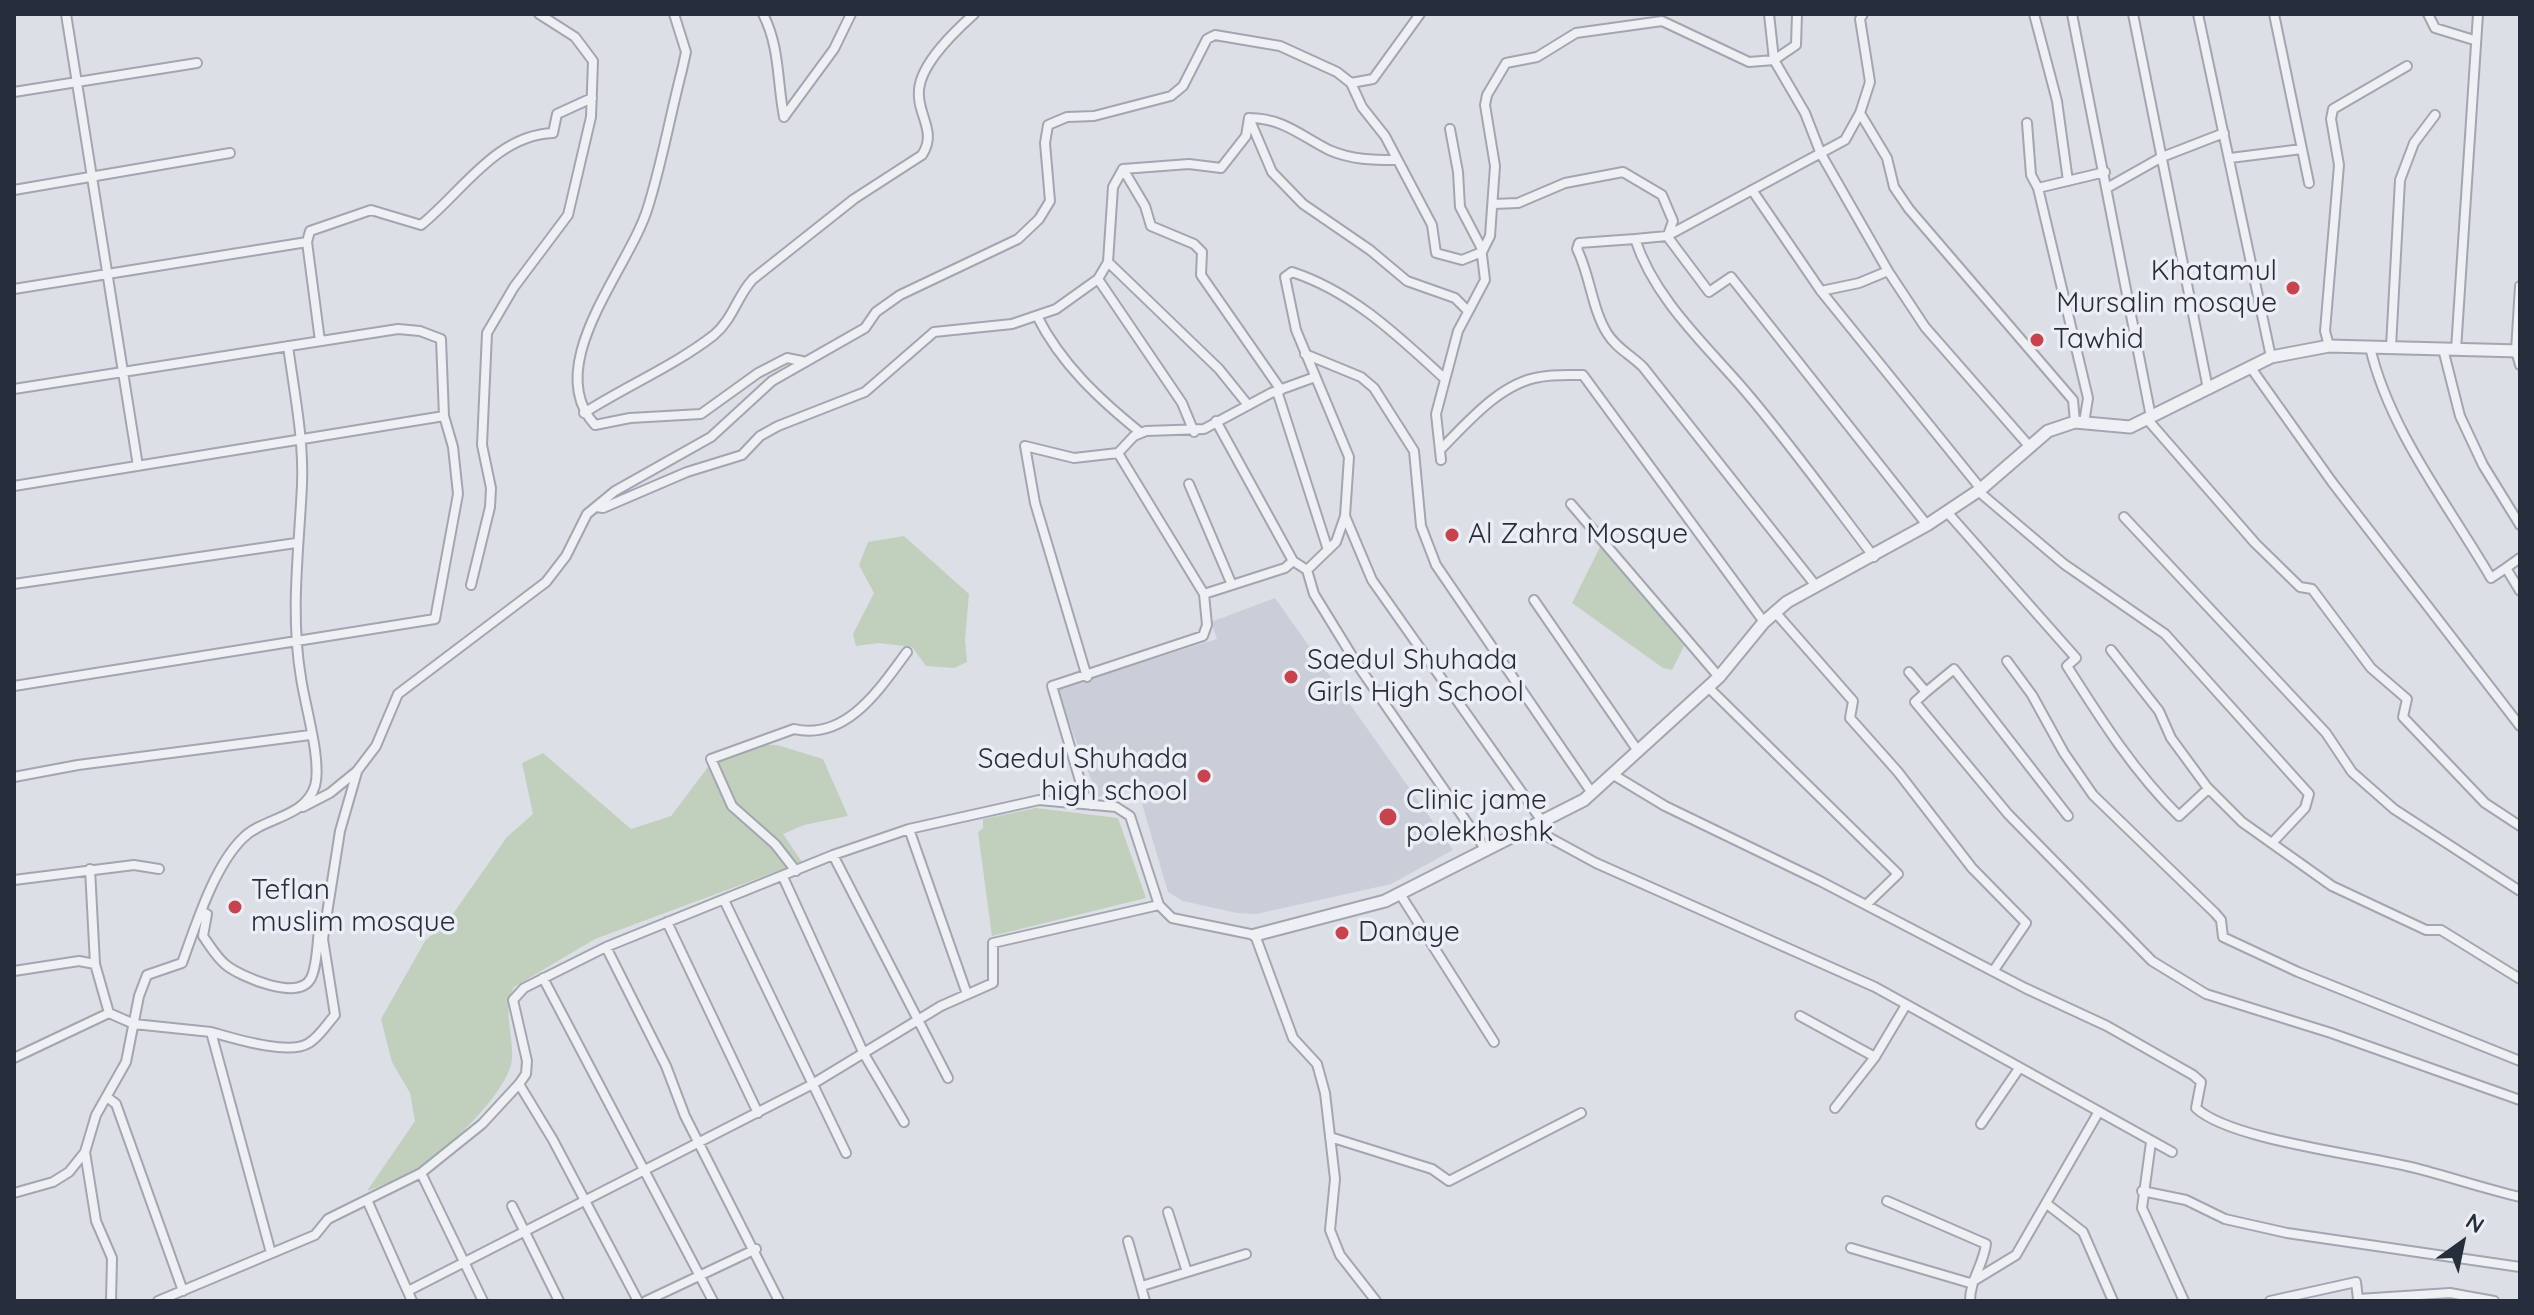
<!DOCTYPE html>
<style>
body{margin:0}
#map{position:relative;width:2534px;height:1315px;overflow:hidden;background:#dcdfe6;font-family:Quicksand,sans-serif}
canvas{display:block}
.frame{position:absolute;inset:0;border:16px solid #262d3c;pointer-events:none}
.north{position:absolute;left:2422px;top:1203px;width:80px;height:80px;-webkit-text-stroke:6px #ebeef4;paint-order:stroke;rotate:33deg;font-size:22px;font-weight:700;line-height:32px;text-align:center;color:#262d3c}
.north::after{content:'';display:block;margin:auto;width:28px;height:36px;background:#262d3c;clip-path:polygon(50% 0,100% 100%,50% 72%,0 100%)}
</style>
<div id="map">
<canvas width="2534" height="1315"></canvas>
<div class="frame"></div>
<div class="north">N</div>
</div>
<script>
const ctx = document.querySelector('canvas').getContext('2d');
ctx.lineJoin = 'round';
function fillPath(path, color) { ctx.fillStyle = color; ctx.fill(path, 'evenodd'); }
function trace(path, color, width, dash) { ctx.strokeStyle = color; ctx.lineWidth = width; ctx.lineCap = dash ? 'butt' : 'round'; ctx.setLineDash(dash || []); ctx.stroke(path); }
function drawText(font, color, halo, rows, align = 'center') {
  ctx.font = font + ' Quicksand,sans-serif'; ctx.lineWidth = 7; ctx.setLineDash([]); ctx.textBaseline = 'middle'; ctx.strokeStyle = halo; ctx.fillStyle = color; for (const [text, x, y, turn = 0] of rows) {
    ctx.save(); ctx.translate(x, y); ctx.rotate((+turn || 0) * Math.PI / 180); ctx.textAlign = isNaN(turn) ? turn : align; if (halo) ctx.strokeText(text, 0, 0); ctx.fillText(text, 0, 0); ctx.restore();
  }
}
const built = new Path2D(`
 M1275,598L1453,850L1391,884L1256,914L1237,913L1183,901L1168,892L1137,787L1098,797L1056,689L1217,639L1211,622Z`);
const green = new Path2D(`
 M904,536L969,594L965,640L967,662L954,668L926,666L912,647L879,643L856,646L853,634L874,593L859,565L868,542Z
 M1601,545L1684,646L1672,670L1663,668L1572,603Z
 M758,745H777L823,759L848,816L804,825L783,834L802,862L595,939L514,987C502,1011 514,1035 512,1059C509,1090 453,1144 428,1161C409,1174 388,1183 367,1191L415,1121L410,1093L392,1062L381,1019L425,941L450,918L507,837L533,814L522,763L543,753L631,829L671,816L711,763Z
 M1036,808L1118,818L1146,898L992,936L978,832L983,828V819Z`);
const minor = new Path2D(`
 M66,14L138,466
 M674,14L686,52L682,70C670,116 662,163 648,207C630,268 540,365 595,425L630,418L701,414L758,373L787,358L802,361
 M763,14C780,47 777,81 784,117
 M1769,14L1774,60L1805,113L1821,154L1888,271L1925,327L2030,447
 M1863,14L1860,19L1870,82L1860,113L1845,140L1667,236L1635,239C1655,300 1706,345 1746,392C1791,445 1832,502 1874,557
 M2034,14L2057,101L2068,181
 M2072,14L2151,417
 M2133,14L2208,389
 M2198,14L2271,357
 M2274,14L2309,183
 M2428,14L2435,28L2474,40
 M1351,83L1373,79L1420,14
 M14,92L197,63
 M1860,113L1887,158L1894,187L1909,209L2073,400L2075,422
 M784,117L834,49L851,14
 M1249,118L1272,172L1303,204L1370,250L1407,281L1455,298L1468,311
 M2027,123L2031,175L2038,188L2088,398L2084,423
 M2230,158L2302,149
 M1123,169L1145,206L1151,226L1194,244L1202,252L1201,275L1281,390
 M2038,188L2105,172
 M2107,188L2162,157L2224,133
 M14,190L230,153
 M1752,190L1821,291L1981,489
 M1493,204L1518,203L1565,183L1623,172L1662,195L1673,221L1668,235
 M1667,236L1709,292L1731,277L1927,525
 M1635,239L1579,243L1577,249C1590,275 1592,309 1607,333C1616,348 1631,355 1643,367L1816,586
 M1108,262L1219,369L1248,405
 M1098,279L1182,403L1194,432
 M2520,286L2516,351L2520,365
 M14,289L307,242
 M1821,291L1859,283L1888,271
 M1037,316C1061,364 1100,400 1141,433
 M320,341L307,242L310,231L371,210L421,225C462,192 496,135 553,133L557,114L592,98
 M2329,346L2325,331L2339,165L2331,119L2333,109L2407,66
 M2370,347C2389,430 2449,506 2491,578L2506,568L2520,591
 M2391,347L2400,180L2414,143L2435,115
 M2443,349L2460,416L2483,465L2520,525
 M2456,350L2478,14
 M1305,354L1361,377L1374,388L1414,451L1421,526L1436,565L1592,793
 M2251,368L2332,482L2520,726
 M1445,379C1398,336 1353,292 1292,272L1285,277L1296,330L1349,457L1345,516L1336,542L1307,570L1314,594L1357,664L1486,850
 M14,389L398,329L420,331L441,339L444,416L453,447L458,494L435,619L14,686
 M1277,391L1328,550
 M584,413C626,386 674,366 714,335C733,319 737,296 753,279L854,199L922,155C938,131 916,114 919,89C922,62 955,31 974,14
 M2147,419L2255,543L2300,587L2312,589L2371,668L2407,699L2403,717L2485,803L2520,826
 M1216,421L1293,561
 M1440,450C1467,423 1500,383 1540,377C1554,374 1569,375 1583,375L1764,622
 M1118,453L1204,594
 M1441,460L1436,414L1458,331L1485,280L1481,247L1460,207L1458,172L1450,129
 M1189,484L1232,585
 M14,486L444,416
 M1978,491L2064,564L2165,634L2309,794L2305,808L2272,843
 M1571,504L1719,677
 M596,507L603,508L687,472L742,455L760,436L778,426L865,392L934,332L1012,324L1056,309L1098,279L1108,262L1113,187L1123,169L1189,164L1221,168L1246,136L1249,118C1283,118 1301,136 1329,150C1352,160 1373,160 1397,160
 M1947,512L2076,658L2067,666C2100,718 2134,772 2179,816L2208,789
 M1345,516L1372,580L1542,821
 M2124,517L2326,733L2352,772L2394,809L2520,891
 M2506,568L2520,558
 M14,584L296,543
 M471,585L490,507L491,488L482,445L487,333L514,287L568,215L591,117L593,61L575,37L539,14
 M1534,600L1638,751
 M1775,612L1853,701L1850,718L1898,772L1972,868L2026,923L1994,970
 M2111,650L2159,711L2171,738L2207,787L2242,822L2332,886L2426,930H2441L2520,979
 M2007,661L2032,695L2064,753L2093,795L2215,913L2221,920L2223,937L2298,972L2520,1061
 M1909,672L1926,692L1915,702L2008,814L2152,961L2206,994L2331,1033L2520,1100
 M1087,677L1035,503L1025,446L1074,458L1118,453L1134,436L1146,431L1204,429L1271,393L1315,377
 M1708,687L1898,874L1866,905
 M1926,692L1954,669L2068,816
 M1612,774L1665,806L1820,881L2025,988L2107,1026L2193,1075L2201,1082L2196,1108C2231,1141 2368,1155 2419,1169C2453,1178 2486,1189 2520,1197
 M14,777L78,765L310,735
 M1091,805L1084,794L1052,686L1203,636L1207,625L1204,594L1285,568L1293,561L1307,570
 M303,807L330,793L357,771L376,746L398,694L546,582L566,556L587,514L615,491L711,437L772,381L865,328L876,312L900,295L1018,239L1039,219L1050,201L1045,143L1048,125L1067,117L1094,116L1171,96L1183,86L1207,39L1215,35L1280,46L1337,72L1351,83L1362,107L1385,136L1432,225L1436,253L1462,260L1482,252L1490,236L1495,166L1485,105L1487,95L1506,63L1537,57L1576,33L1662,21L1749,62L1774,60L1796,45L1797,14
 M1530,827L1596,863L1875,987L2172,1152
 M909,829L967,994
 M833,855L948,1078
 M90,869L95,964L109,1013L134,1024L211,1032L271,1253
 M796,871L775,844L732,806L711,759L794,729C847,741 880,688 907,652
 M783,877L864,1054L904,1122
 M14,880L134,865L159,869
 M1400,894L1494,1042
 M724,900L846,1153
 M201,911L207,914L203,936C210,946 217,958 226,965C241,977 299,1002 311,978C318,964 317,938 320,923
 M667,922L758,1113
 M606,947L666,1066L685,1116L779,1301
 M14,971L79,961L95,964
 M543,978L713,1301
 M1800,1016L1875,1057
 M211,1032C233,1038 289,1056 309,1043C319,1037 327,1024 335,1015L323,939L340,831L357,772
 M14,1058L109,1013
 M519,1084L553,1140L638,1301
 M107,1097L116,1104L183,1291
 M1835,1108L1875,1057L1906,1005
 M1981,1124L2018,1070
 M1330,1137L1432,1169L1449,1181L1581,1113
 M2151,1142L2142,1208L2184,1301
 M85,1152L96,1221L112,1258L111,1301
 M421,1173L483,1301
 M2142,1191L2186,1200L2225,1219L2287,1233L2520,1267
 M14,1193L53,1182L69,1172L85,1152L96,1115L126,1062L139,996L147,975L182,963C196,925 214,866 243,838C264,817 305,818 315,786C322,761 305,706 301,678C290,613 299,550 302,485C304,439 294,391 288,346
 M367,1200L412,1301
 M1887,1201L1986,1244C1983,1266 1970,1280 1970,1301
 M2047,1204L2083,1232L2113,1301
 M512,1206L559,1301
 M1168,1212L1187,1272
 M1128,1241L1145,1301
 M1851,1248L1970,1283L2016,1255L2098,1113
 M1142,1286L1246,1254
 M408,1291L811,1085L941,1006L993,983V943L1159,905
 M158,1301L315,1235L328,1219L421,1173L482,1124L519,1084L526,1074L527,1061L513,1000L524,988L606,947L833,855L909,829L1039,800L1116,807L1130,816L1159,905L1172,918L1255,935L1293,1038L1317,1064L1325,1093L1335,1179L1330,1230L1340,1255L1376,1301
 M646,1301L756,1249
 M2270,1301L2356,1282L2358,1299L2450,1293L2494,1301`);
const tertiary = new Path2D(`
 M1255,935L1385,901L1584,800L1719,677L1764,622L1787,602L1927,525L1981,489L2048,431L2075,422L2130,427L2271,357L2329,346L2520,351`);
const markers = [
 [2293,288,8,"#c9434f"],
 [2037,340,8,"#c9434f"],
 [1452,535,8,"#c9434f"],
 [1291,677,8,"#c9434f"],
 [1204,776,8,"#c9434f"],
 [1388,817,10,"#c9434f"],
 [235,907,8,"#c9434f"],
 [1342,933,8,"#c9434f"]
];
const poiNames = [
 ["Khatamul",2277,272,"right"],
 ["Mursalin mosque",2277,304,"right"],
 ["Tawhid",2053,340],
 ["Al Zahra Mosque",1468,535],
 ["Saedul Shuhada",1307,661],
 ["Girls High School",1307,693],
 ["Saedul Shuhada",1188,760,"right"],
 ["high school",1188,792,"right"],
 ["Clinic jame",1406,801],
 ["polekhoshk",1406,833],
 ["Teflan",251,891],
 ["muslim mosque",251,923],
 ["Danaye",1358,933]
];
fillPath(built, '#caced8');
fillPath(green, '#c1d0bd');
trace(minor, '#a2a6b0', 12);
trace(tertiary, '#a2a6b0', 15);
trace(minor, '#eff0f4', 8);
trace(tertiary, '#eff0f4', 11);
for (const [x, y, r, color] of markers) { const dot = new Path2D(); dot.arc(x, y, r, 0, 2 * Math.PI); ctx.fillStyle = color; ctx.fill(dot); trace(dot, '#ebeef4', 3); }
drawText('28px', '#262d3c', '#ebeef4', poiNames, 'left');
</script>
